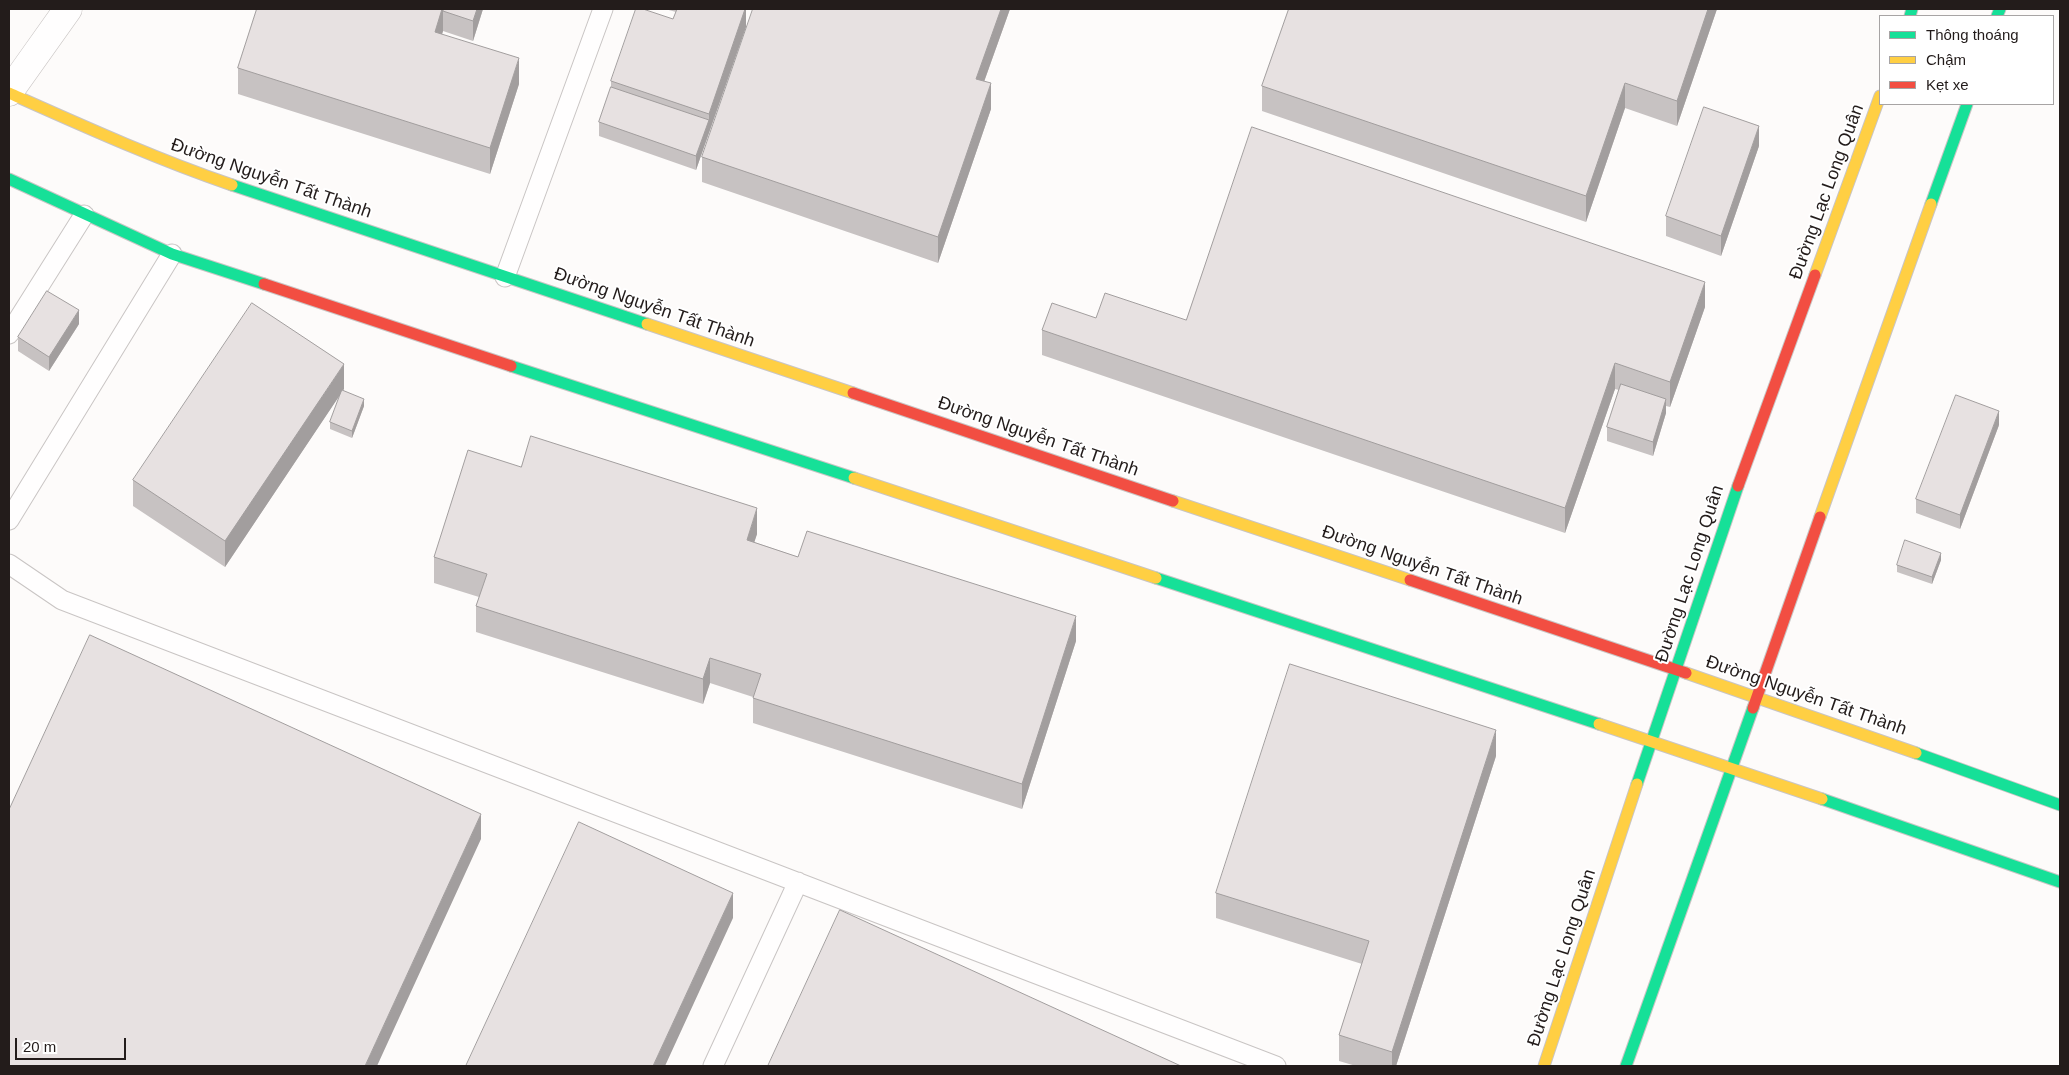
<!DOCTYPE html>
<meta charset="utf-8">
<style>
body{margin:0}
#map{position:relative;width:2069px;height:1075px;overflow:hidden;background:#fdfbfa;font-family:Arial,sans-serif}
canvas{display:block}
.frame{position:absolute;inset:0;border:10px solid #231c1b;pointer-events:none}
.legend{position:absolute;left:1879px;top:15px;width:175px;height:90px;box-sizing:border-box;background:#fff;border:1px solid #a7a4a4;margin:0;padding:6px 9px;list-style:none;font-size:15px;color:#231c1b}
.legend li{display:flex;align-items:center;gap:10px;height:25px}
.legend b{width:25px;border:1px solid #a7a4a4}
.scale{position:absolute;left:15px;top:1038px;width:111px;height:22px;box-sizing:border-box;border:2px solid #231c1b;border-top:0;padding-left:6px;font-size:15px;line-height:18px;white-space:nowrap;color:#231c1b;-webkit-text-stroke:4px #fff;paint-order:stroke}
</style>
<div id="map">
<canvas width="2069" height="1075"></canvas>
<div class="frame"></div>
<ul class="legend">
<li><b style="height:6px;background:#16e098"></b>Thông thoáng</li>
<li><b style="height:6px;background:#ffcf43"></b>Chậm</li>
<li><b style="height:6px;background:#f24e42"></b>Kẹt xe</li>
</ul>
<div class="scale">20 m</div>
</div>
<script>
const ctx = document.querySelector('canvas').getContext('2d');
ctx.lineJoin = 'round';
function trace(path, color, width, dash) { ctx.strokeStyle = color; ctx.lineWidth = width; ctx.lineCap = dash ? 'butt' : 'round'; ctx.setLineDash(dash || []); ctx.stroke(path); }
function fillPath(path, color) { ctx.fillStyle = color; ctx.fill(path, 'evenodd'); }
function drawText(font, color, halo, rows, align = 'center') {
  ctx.font = font + ' Arial,sans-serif'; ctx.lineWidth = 4; ctx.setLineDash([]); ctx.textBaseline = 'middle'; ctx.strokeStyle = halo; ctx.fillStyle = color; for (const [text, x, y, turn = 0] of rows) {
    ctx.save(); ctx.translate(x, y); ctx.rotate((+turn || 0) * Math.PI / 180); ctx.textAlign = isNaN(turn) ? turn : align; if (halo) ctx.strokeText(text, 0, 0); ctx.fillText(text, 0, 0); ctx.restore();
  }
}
const lane = new Path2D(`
 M505,277L603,9
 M9,334L84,215
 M9,520L172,254
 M9,564L62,600L1276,1066
 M713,1066L798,882`);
const street = new Path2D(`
 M9,92L68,9`);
const fast = new Path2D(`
 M1910,16L1912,9
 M1997,16L2000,9
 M9,179L172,254L264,284
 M232,185L647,324
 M1931,204L1967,104
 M511,366L854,478
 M1156,578L1599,724
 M1916,753L2060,805
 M1637,784L1738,486
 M1822,799L2060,882
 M1626,1066L1753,708`);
const slow = new Path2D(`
 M9,93C83,126 156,159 232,185
 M1815,275L1880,96
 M647,324L853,393
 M854,478L1156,578
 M1173,501L1410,580
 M1820,517L1931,204
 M1686,673L1916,753
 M1599,724L1822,799
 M1544,1066L1637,784`);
const jam = new Path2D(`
 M264,284L511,366
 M853,393L1173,501
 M1738,486L1815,275
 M1410,580L1686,673
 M1753,708L1820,517`);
const wall = new Path2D(`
 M257,9H483L473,41L443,31L442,34L519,84L490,174L238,94V68Z
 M665,9H746V27L696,170L599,136V122L611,87V81L673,19L676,12Z
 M1010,9L984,82L991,109L938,263L702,182V157Z
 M1289,9H1717L1677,126L1625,108L1586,222L1262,111V86Z
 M1759,146L1721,256L1666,236V216Z
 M1705,307L1670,407L1666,406V413L1653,456L1607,441V427L1619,390L1615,389L1565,533L1042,355V330L1096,318L1186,320Z
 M79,324L49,371L18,351V337Z
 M344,389L343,390L364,406L352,438L330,429V422L341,393L225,567L133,506V480Z
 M1999,425L1960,529L1916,513V499Z
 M521,467L757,534L754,542L798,557L1076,641L1022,809L753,723V697L710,683L703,704L476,632V606L479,597L434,583V557Z
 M1941,560L1932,584L1897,572V565Z
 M1496,756L1396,1066H1356L1339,1061V1035L1362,964L1216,918V893Z`);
const shadedWall = new Path2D(`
 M442,9H450L443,11V31L435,57V32Z
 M477,9H483L473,41V21Z
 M745,9H746V27L696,170V156L709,120V114Z
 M1001,9H1010L976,104V79Z
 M1708,9H1717L1677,126V101Z
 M519,58V84L490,174V148Z
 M991,83V109L938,263V237Z
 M1625,83V108L1586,222V196Z
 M1759,126V146L1721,256V236Z
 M1705,282V307L1670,407V382Z
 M79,310V324L49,371V357Z
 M1615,363V389L1565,533V508Z
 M344,364V389L225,567V541Z
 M364,399V406L352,438V431Z
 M1666,399V413L1653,456V442Z
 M1999,411V425L1960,529V515Z
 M757,508V534L747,565V540Z
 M1941,553V560L1932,584V577Z
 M1076,616V641L1022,809V784Z
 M710,658V683L703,704V679Z
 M1496,730V756L1396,1066H1392V1052Z
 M481,814V839L377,1066H365Z
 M733,893V918L665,1066H653Z`);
const building = new Path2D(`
 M257,9H442L435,32L519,58L490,148L238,68Z
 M444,9H477L473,21L443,11Z
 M636,9H643L673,19L677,9H745L709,114L611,81Z
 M753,9H1001L976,79L991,83L938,237L702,157Z
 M1289,9H1708L1677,101L1625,83L1586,196L1262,86Z
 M611,87L709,120L696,156L599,122Z
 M1704,107L1759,126L1721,236L1666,216Z
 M1252,127L1705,282L1670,382L1615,363L1565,508L1042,330L1052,303L1096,318L1105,293L1186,320Z
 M47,291L79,310L49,357L18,337Z
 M252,303L344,364L225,541L133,480Z
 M1621,384L1666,399L1653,442L1607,427Z
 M342,390L364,399L352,431L330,422Z
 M1956,395L1999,411L1960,515L1916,499Z
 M531,436L757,508L747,540L798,557L807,531L1076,616L1022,784L753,698L761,674L710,658L703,679L476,606L487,574L434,557L468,450L521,467Z
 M1905,540L1941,553L1932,577L1897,565Z
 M90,635L481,814L365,1066H9V810Z
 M1290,664L1496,730L1392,1052L1339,1035L1369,941L1216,893Z
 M579,822L733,893L653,1066H466Z
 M840,910L1181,1066H768Z`);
const streetNames = [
 ["Đường Nguyễn Tất Thành",271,179,19],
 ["Đường Lạc Long Quân",1827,192,-70],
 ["Đường Nguyễn Tất Thành",654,308,19],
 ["Đường Nguyễn Tất Thành",1038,437,19],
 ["Đường Nguyễn Tất Thành",1422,566,19],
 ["Đường Lạc Long Quân",1690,574,-72],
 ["Đường Nguyễn Tất Thành",1806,696,19],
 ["Đường Lạc Long Quân",1562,958,-72]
];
trace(lane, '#c9c5c4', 21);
trace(street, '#c9c5c4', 29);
trace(fast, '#c9c5c4', 13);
trace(slow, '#c9c5c4', 13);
trace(jam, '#c9c5c4', 13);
trace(lane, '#fffefe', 19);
trace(street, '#fffefe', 28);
trace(fast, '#16e098', 11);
trace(slow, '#ffcf43', 11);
trace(jam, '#f24e42', 11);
fillPath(wall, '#c7c2c2');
fillPath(shadedWall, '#a29e9e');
fillPath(building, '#e7e1e1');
trace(building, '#a29e9e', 1);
drawText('18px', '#231c1b', '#fff', streetNames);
</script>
